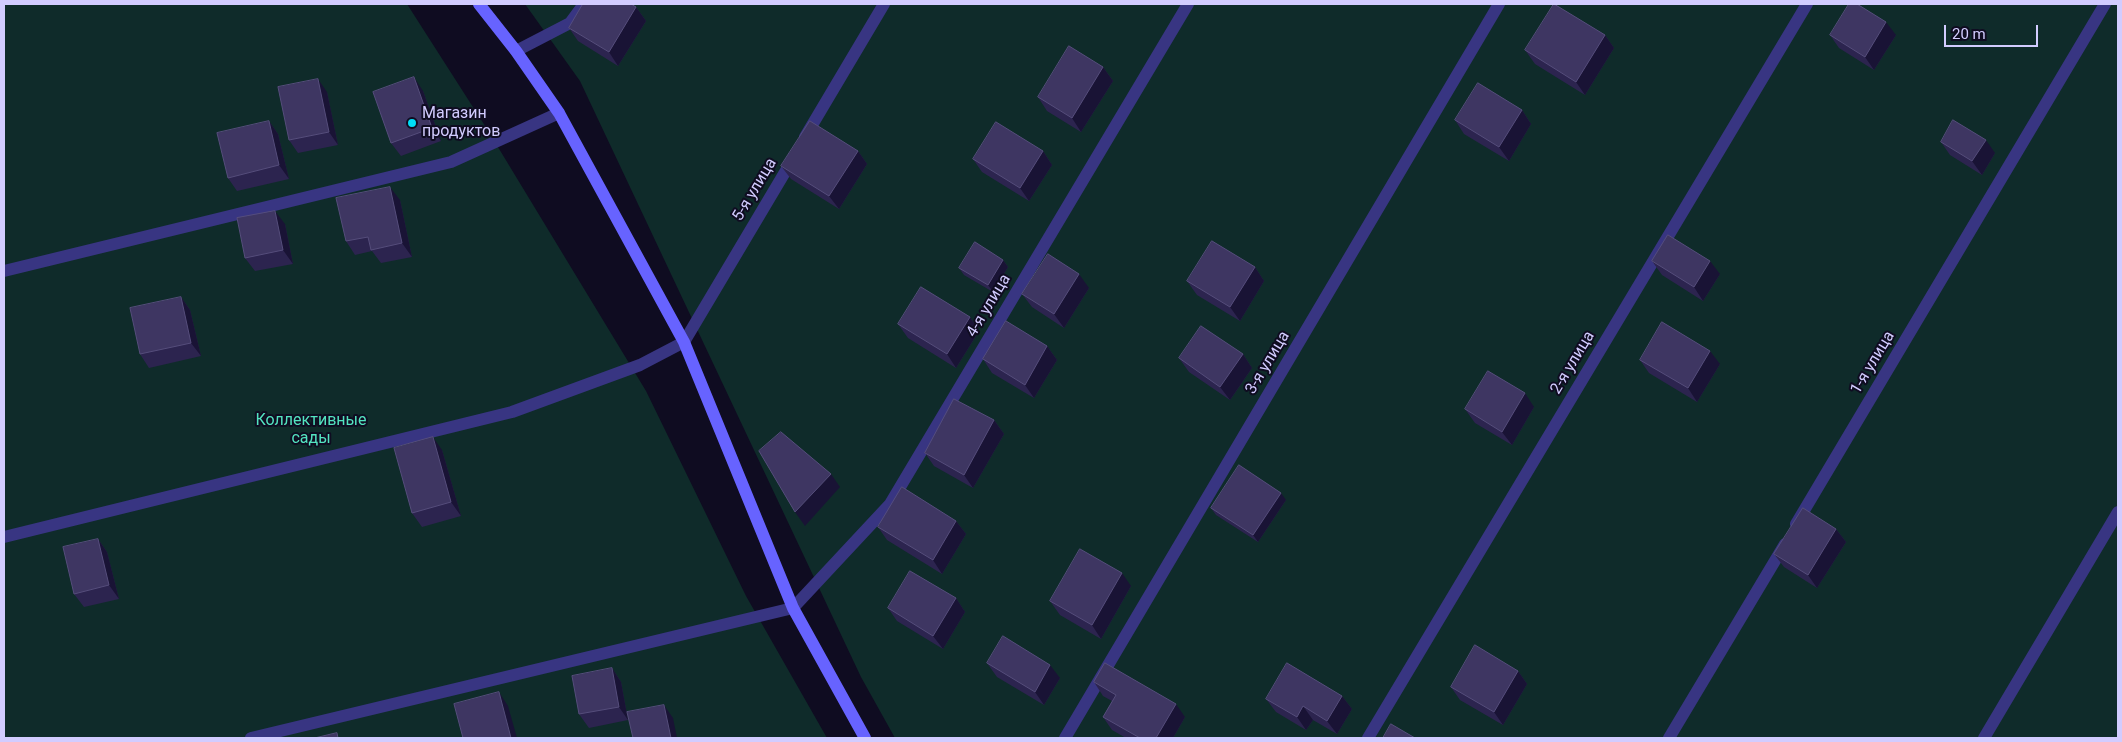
<!DOCTYPE html>
<meta charset="utf-8">
<style>
body{margin:0}
#map{position:relative;width:2122px;height:742px;overflow:hidden;background:#0f0c21;font-family:Roboto,sans-serif}
canvas{display:block}
.frame{position:absolute;inset:0;border:5px solid #d2ccff;pointer-events:none}
.scale{position:absolute;left:1944px;top:25px;width:94px;height:22px;box-sizing:border-box;border:2px solid #d2ccff;border-top:0;padding-left:6px;font-size:15px;line-height:18px;white-space:nowrap;color:#d2ccff;-webkit-text-stroke:4px #0f0c21;paint-order:stroke}
</style>
<div id="map">
<canvas width="2122" height="742"></canvas>
<div class="frame"></div>
<div class="scale">20 m</div>
</div>
<script>
const ctx = document.querySelector('canvas').getContext('2d');
ctx.lineJoin = 'round';
function fillPath(path, color) { ctx.fillStyle = color; ctx.fill(path, 'evenodd'); }
function trace(path, color, width, dash) { ctx.strokeStyle = color; ctx.lineWidth = width; ctx.lineCap = dash ? 'butt' : 'round'; ctx.setLineDash(dash || []); ctx.stroke(path); }
function drawText(font, color, halo, rows, align = 'center') {
  ctx.font = font + ' Roboto,sans-serif'; ctx.lineWidth = 4; ctx.setLineDash([]); ctx.textBaseline = 'middle'; ctx.strokeStyle = halo; ctx.fillStyle = color; for (const [text, x, y, turn = 0] of rows) {
    ctx.save(); ctx.translate(x, y); ctx.rotate((+turn || 0) * Math.PI / 180); ctx.textAlign = isNaN(turn) ? turn : align; if (halo) ctx.strokeText(text, 0, 0); ctx.fillText(text, 0, 0); ctx.restore();
  }
}
const green = new Path2D(`
 M4,4H407L487,129L646,391L746,596L827,738H4Z
 M525,4H2118V738H895L861,677L580,81Z`);
const lane = new Path2D(`
 M516,51L570,23L584,4
 M805,137L884,4
 M4,271L451,162L559,113
 M1796,524L2105,4
 M4,537L512,412L640,365L684,342L794,157
 M251,738L793,608L890,504L1188,4
 M1065,738L1499,4
 M1368,738L1807,4
 M1669,738L1785,544
 M1984,738L2118,512`);
const secondary = new Path2D(`
 M479,4L516,51L559,113L684,342L793,608L865,738`);
const wall = new Path2D(`
 M636,7L646,21L618,66L578,41L569,28Z
 M1605,35L1614,48L1585,95L1535,64L1525,50Z
 M1830,35H1896L1874,70L1839,48Z
 M1103,67L1113,81L1081,132L1047,111L1038,97Z
 M423,91L441,141L401,156L391,143Z
 M327,92L338,145L298,153L289,140Z
 M1522,110L1531,124L1509,161L1464,134L1455,120Z
 M269,121L278,134L289,179L237,191L228,178Z
 M1941,142L1995,153L1982,175L1950,155Z
 M858,151L867,164L839,209L791,179L781,166Z
 M1043,151L1052,165L1029,201L982,172L973,159Z
 M400,200L412,257L381,263L372,251L355,255L346,241Z
 M285,224L293,264L255,271L245,258Z
 M1003,260L1008,267L993,292L964,275L959,268Z
 M1652,261L1720,274L1703,301L1662,275Z
 M1255,267L1264,281L1240,321L1197,295L1187,281Z
 M1089,288L1064,328L1032,307L1022,294Z
 M181,297L190,310L201,356L149,368L140,354Z
 M970,317L979,331L956,368L908,338L898,324Z
 M1047,346L1057,360L1034,398L992,373L983,359Z
 M1243,354L1252,368L1230,400L1189,372L1179,358Z
 M1640,360L1720,364L1697,402L1649,373Z
 M1534,407L1512,445L1475,423L1465,409Z
 M994,420L1004,434L973,488L934,466L925,453Z
 M442,450L461,516L422,527L412,513Z
 M1286,500L1258,542L1216,515L1211,508Z
 M956,521L966,534L942,574L887,540L878,527Z
 M1836,529L1846,542L1817,588L1784,567L1774,554Z
 M98,539L107,552L119,599L84,607L74,594Z
 M1131,586L1101,639L1060,615L1050,601Z
 M956,598L965,612L943,649L897,621L888,608Z
 M987,663L1060,678L1044,705L997,677Z
 M612,668L621,682L628,720L589,728L579,714Z
 M1518,671L1527,684L1503,725L1460,700L1451,687Z
 M1094,682L1185,717L1173,738H1126L1112,730L1103,717L1112,701L1103,696Z
 M1342,696L1352,709L1337,734L1313,720L1306,730L1276,712L1266,699Z`);
const shadedWall = new Path2D(`
 M636,7L646,21L618,66L609,52Z
 M1886,22L1896,35L1874,70L1865,57Z
 M1605,35L1614,48L1585,95L1576,82Z
 M1103,67L1113,81L1081,132L1072,118Z
 M414,77L423,91L441,141L432,128Z
 M318,79L327,92L338,145L329,132Z
 M1522,110L1531,124L1509,161L1499,147Z
 M269,121L278,134L289,179L279,165Z
 M1986,140L1995,153L1982,175L1972,161Z
 M858,151L867,164L839,209L829,196Z
 M1043,151L1052,165L1029,201L1020,188Z
 M390,187L400,200L412,257L402,243Z
 M275,211L285,224L293,264L283,250Z
 M1003,260L1008,267L993,292L988,285Z
 M1710,261L1720,274L1703,301L1694,287Z
 M1255,267L1264,281L1240,321L1230,307Z
 M1079,274L1089,288L1064,328L1054,314Z
 M181,297L190,310L201,356L191,343Z
 M970,317L979,331L956,368L947,354Z
 M1047,346L1057,360L1034,398L1025,385Z
 M1710,351L1720,364L1697,402L1688,388Z
 M1243,354L1252,368L1230,400L1220,387Z
 M1525,393L1534,407L1512,445L1502,432Z
 M994,420L1004,434L973,488L964,475Z
 M433,437L442,450L461,516L451,502Z
 M831,474L840,487L805,526L795,512Z
 M1281,493L1286,500L1258,542L1253,535Z
 M956,521L966,534L942,574L933,560Z
 M1836,529L1846,542L1817,588L1808,575Z
 M98,539L107,552L119,599L109,585Z
 M1122,573L1131,586L1101,639L1092,625Z
 M956,598L965,612L943,649L933,636Z
 M1050,665L1060,678L1044,705L1035,692Z
 M612,668L621,682L628,720L619,707Z
 M1518,671L1527,684L1503,725L1494,712Z
 M499,692L508,706L517,738H511Z
 M1342,696L1352,709L1337,734L1327,721Z
 M1176,704L1185,717L1173,738H1156Z
 M664,705L673,718L677,738H671Z
 M1303,706L1313,720L1306,730L1297,717Z`);
const building = new Path2D(`
 M583,4H631L636,7L609,52L569,28Z
 M1554,4L1605,35L1576,82L1525,50Z
 M1849,4H1857L1886,22L1865,57L1830,35Z
 M1069,46L1103,67L1072,118L1038,97Z
 M414,77L432,128L391,143L373,92Z
 M318,79L329,132L289,140L278,87Z
 M1478,83L1522,110L1499,147L1455,120Z
 M1953,120L1986,140L1972,161L1941,142Z
 M269,121L279,165L228,178L217,133Z
 M810,121L858,151L829,196L781,166Z
 M996,122L1043,151L1020,188L973,159Z
 M390,187L402,243L371,250L368,237L346,241L336,198Z
 M275,211L283,250L245,258L237,218Z
 M1668,235L1710,261L1694,287L1652,261Z
 M1212,241L1255,267L1230,307L1187,281Z
 M975,242L1003,260L988,285L959,268Z
 M1048,254L1079,274L1054,314L1022,294Z
 M921,287L970,317L947,354L898,324Z
 M181,297L191,343L140,354L130,308Z
 M1006,321L1047,346L1025,385L983,359Z
 M1662,322L1710,351L1688,388L1640,360Z
 M1201,326L1243,354L1220,387L1179,358Z
 M1488,371L1525,393L1502,432L1465,409Z
 M954,399L994,420L964,475L925,453Z
 M781,432L831,474L795,512L759,451Z
 M433,437L451,502L412,513L394,448Z
 M1239,465L1281,493L1253,535L1211,508Z
 M902,487L956,521L933,560L878,527Z
 M1803,508L1836,529L1808,575L1774,554Z
 M98,539L109,585L74,594L63,547Z
 M1080,549L1122,573L1092,625L1050,601Z
 M910,571L956,598L933,636L888,608Z
 M1003,636L1050,665L1035,692L987,663Z
 M1475,645L1518,671L1494,712L1451,687Z
 M1105,663L1176,704L1156,738H1140L1103,717L1116,695L1094,682Z
 M1287,663L1342,696L1327,721L1303,706L1297,717L1266,699Z
 M612,668L619,707L579,714L572,676Z
 M499,692L511,738H463L454,704Z
 M664,705L671,738H633L627,712Z
 M1391,724L1415,738H1383Z
 M337,733L338,738H315Z`);
const markers = [
 [412,123,5,"#00ddf7"]
];
const poiNames = [
 ["Магазин",422,114],
 ["продуктов",422,132]
];
const streetNames = [
 ["5-я улица",755,190,-59],
 ["4-я улица",989,306,-59],
 ["3-я улица",1268,363,-59],
 ["2-я улица",1573,363,-59],
 ["1-я улица",1873,363,-59]
];
const parkNames = [
 ["Коллективные",311,421],
 ["сады",311,439]
];
fillPath(green, '#0f2b2a');
trace(lane, '#383582', 12);
trace(secondary, '#6763ff', 12);
fillPath(wall, '#2c244f');
fillPath(shadedWall, '#191335');
fillPath(building, '#3e3662');
trace(building, '#554d7b', 1);
for (const [x, y, r, color] of markers) { const dot = new Path2D(); dot.arc(x, y, r, 0, 2 * Math.PI); ctx.fillStyle = color; ctx.fill(dot); trace(dot, '#0f0c21', 2); }
drawText('16px', '#d2ccff', '#0f0c21', poiNames, 'left');
drawText('16px', '#d2ccff', '#0f0c21', streetNames);
drawText('16px', '#53e4c0', '#0f0c21', parkNames);
</script>
